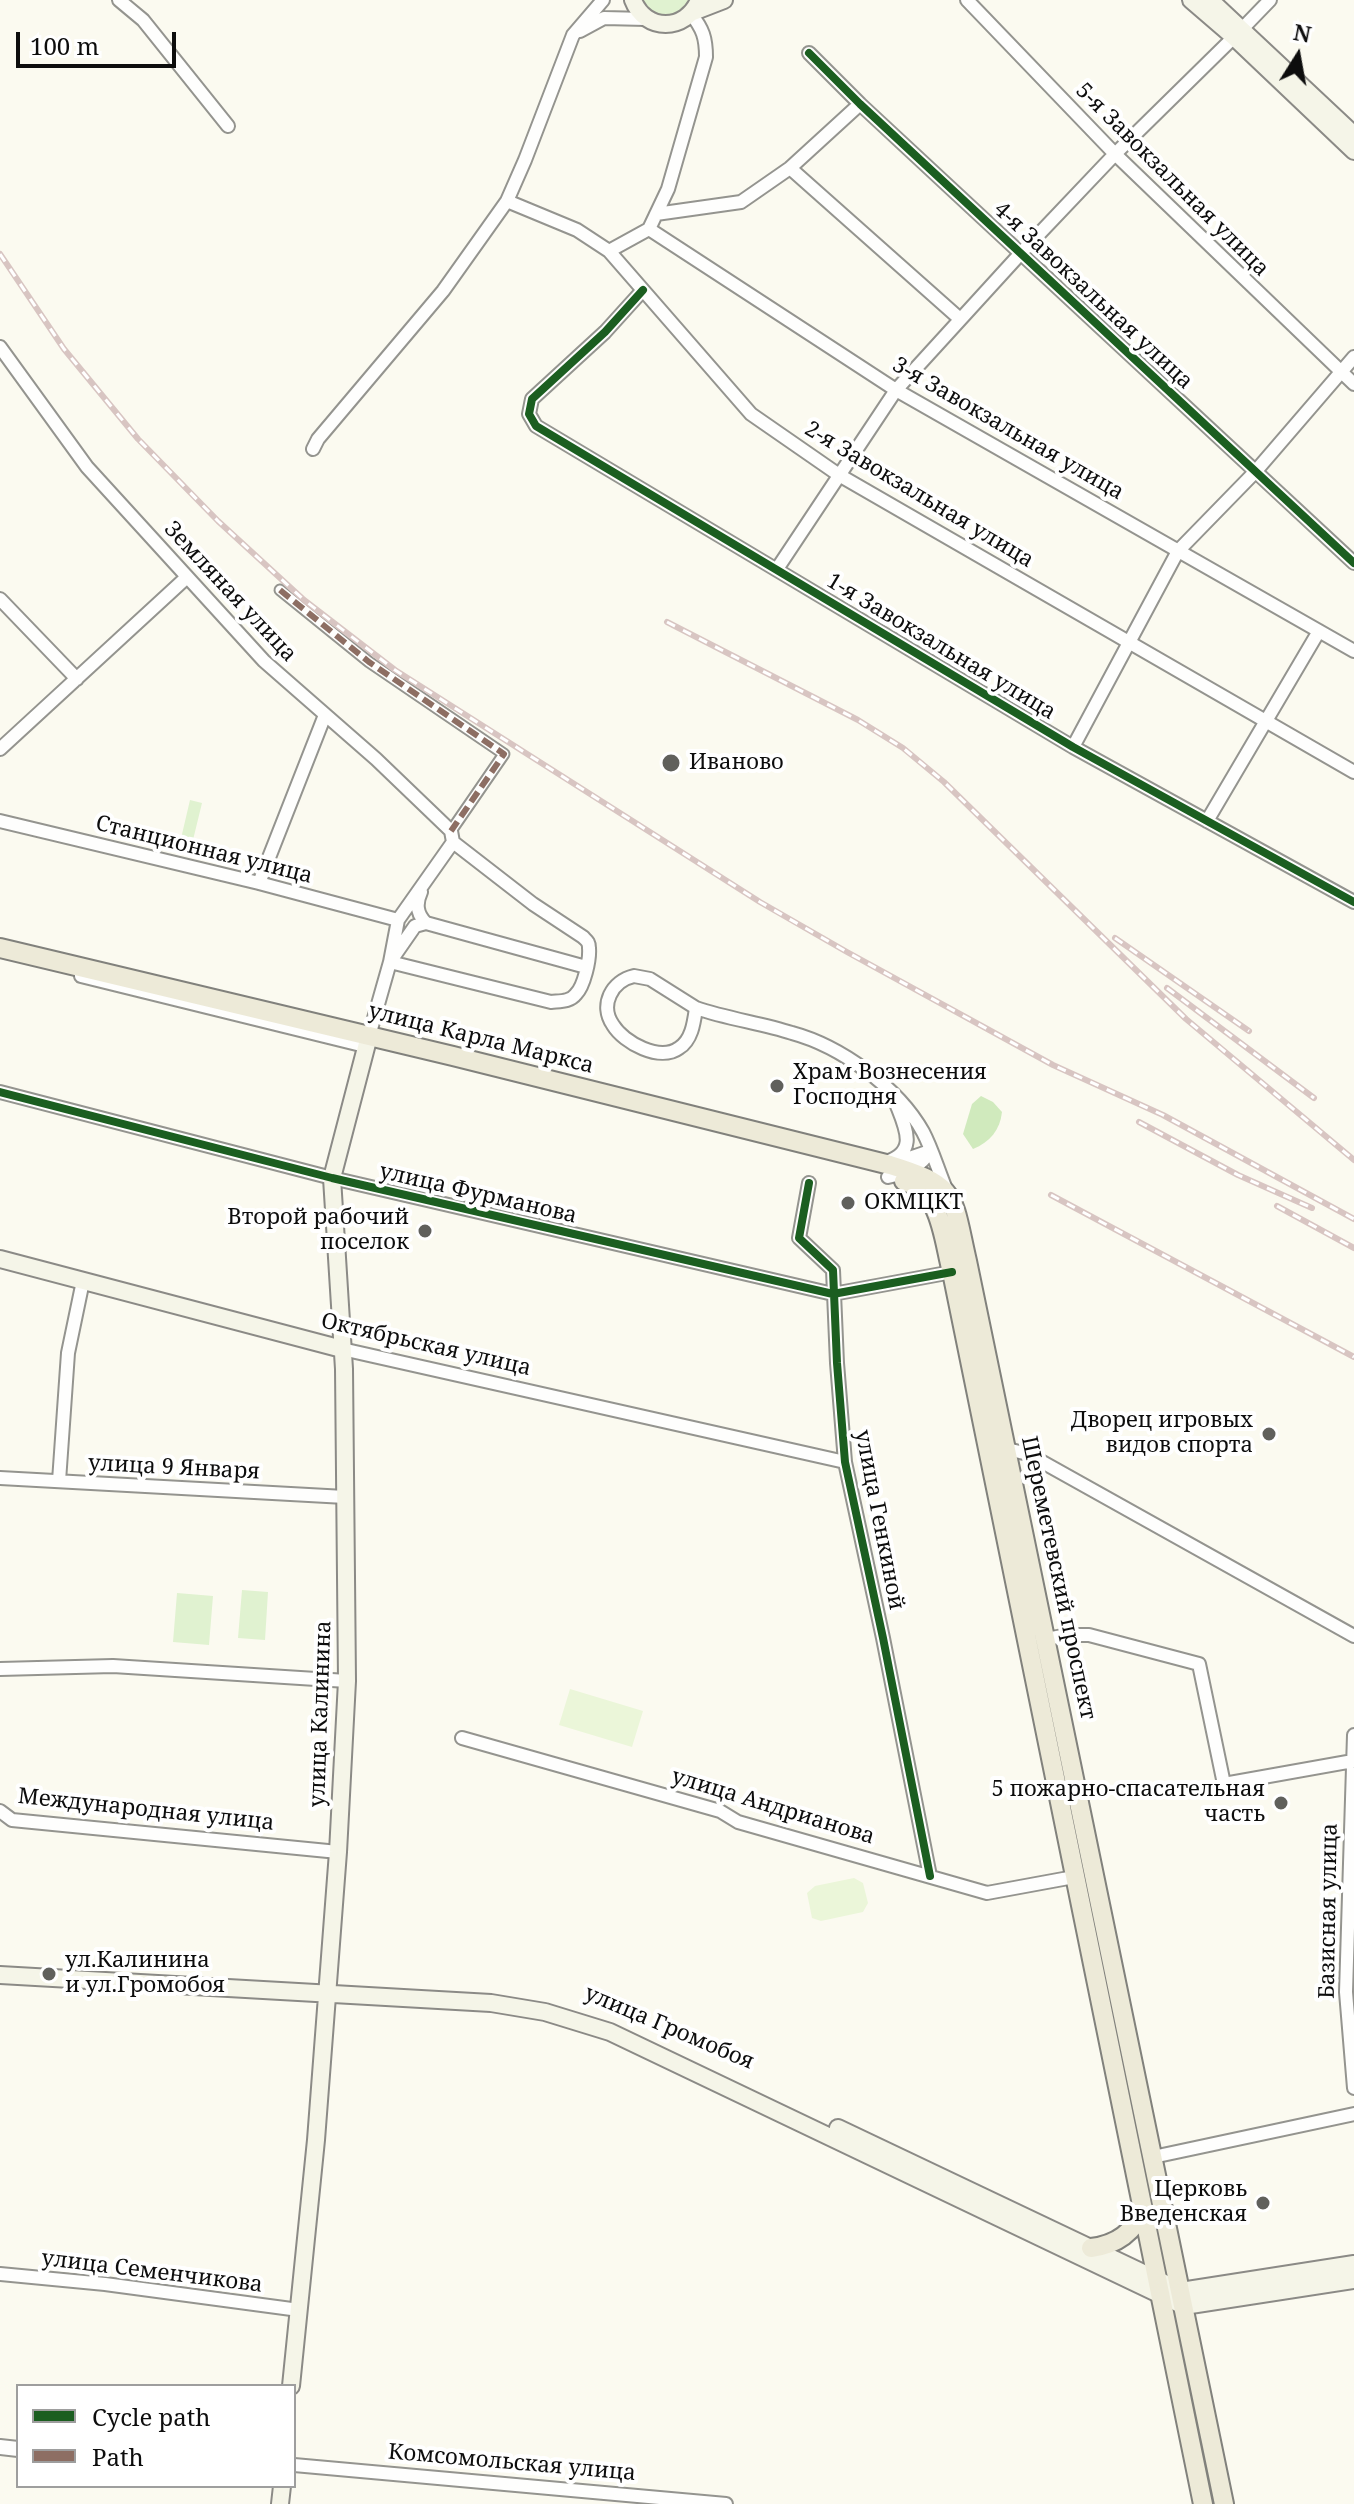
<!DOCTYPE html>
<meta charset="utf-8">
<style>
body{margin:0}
#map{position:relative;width:1354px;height:2504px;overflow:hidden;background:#fbfaf0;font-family:"Noto Serif",serif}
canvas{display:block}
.legend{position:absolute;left:16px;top:2384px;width:280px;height:104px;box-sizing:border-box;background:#fff;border:2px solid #9e9e9e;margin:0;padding:10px 14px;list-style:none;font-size:24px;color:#0d0d0d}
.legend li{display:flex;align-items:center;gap:16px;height:40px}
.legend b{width:40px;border:2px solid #9e9e9e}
.north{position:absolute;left:1258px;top:16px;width:80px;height:80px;-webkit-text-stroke:6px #fff;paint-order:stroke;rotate:11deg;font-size:22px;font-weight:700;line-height:32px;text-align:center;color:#0d0d0d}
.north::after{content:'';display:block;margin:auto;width:28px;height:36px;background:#0d0d0d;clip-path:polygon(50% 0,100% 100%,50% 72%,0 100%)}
.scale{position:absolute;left:16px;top:32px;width:160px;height:36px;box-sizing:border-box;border:4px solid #0d0d0d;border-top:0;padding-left:10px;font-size:24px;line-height:28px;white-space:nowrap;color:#0d0d0d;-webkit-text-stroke:6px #fff;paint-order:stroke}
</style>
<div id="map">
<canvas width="1354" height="2504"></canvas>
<ul class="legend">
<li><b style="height:10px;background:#1b5e20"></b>Cycle path</li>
<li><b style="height:10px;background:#8d6e63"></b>Path</li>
</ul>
<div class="north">N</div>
<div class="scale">100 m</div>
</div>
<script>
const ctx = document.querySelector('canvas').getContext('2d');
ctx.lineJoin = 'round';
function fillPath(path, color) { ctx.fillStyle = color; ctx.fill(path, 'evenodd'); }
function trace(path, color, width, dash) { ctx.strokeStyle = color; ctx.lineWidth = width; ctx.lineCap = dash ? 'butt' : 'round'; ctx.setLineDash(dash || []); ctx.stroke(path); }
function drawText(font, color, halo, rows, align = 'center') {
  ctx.font = font + ' "Noto Serif",serif'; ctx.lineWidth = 8; ctx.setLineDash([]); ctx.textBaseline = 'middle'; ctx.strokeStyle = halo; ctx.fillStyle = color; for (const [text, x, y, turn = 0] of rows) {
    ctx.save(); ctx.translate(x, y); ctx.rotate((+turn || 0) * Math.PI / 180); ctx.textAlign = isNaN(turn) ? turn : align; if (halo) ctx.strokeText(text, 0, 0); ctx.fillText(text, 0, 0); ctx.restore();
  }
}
const green = new Path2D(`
 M642,0H689C678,21 652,21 642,0Z
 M190,800L202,803L193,840L185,849L179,847Z
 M242,1590L268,1592L265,1640L238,1638Z
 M177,1593L213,1596L209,1645L173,1642Z`);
const forest = new Path2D(`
 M981,1096L993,1102L1002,1112C1000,1130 990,1142 973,1149L963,1134L972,1104Z`);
const pitch = new Path2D(`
 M570,1689L643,1711L632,1747L559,1725Z
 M854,1878L863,1883L868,1903L863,1912L821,1921L812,1918L807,1893L815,1886Z`);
const pedestrian = new Path2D(`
 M280,590L369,662L504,754L451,831`);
const minor = new Path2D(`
 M119,0L143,20L228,126
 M967,0L1115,154L1354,384
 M1243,28L1270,0
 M580,31L604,18L646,19
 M809,53L860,104L1354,563
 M790,168L960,319
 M507,201L577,230L609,251L751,414L839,475L1354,772
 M656,214L741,202L790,168L860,104
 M649,229L896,390L1354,651
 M609,251L649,229L668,189L706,57C706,38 703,29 691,14
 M643,290L605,332L532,399L529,414L536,426L1073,747L1354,902
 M0,347L87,467L264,661L376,759L451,831L453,842
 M313,449L318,439L443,291L507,201L525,160L573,35L603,0
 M777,569L896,390L1021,253L1115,154L1234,37
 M0,599L77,679
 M1073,747L1178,551L1255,472L1354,357
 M0,749L187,577
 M0,821L259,883L398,920
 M1207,821L1319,631
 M259,883L325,715
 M421,892C416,903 416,913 426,923
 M390,962L551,1002C560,1001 570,1002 576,994C584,986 590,960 589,948C589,942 587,941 583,937L533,904L453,842
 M390,962L415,926L426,923L586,967
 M81,976L365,1046
 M634,976L650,979L696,1008C694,1022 692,1040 679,1048C660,1062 624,1043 613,1025C599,1005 612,981 634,976Z
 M696,1008C728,1019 761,1023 792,1033C840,1046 898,1087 923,1132C932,1149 938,1170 946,1189
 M369,1036L390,962L398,920L453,842
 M0,1092L332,1178L833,1294L952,1272
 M882,1163C918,1154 907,1131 897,1106
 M892,1164L930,1151
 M888,1177C906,1173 921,1167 930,1151
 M809,1183L799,1238L833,1270L837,1363L845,1462L883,1638L930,1876
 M342,1349L845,1462
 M1007,1449L1028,1454L1354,1636
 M0,1478L345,1497
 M59,1481L68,1353L83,1281
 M1046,1639L1068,1635H1089L1199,1664L1224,1784L1353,1761
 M0,1669L113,1666L347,1681
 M1354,1735L1346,1992L1354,2088
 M462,1738L720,1811L738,1822L987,1893L1074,1877
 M0,1811L12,1820L338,1852
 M1153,2157L1354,2114
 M0,2274L105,2284L299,2310
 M294,2465L726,2504`);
const tertiary = new Path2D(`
 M0,2447L18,2449`);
const secondary = new Path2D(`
 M633,0C645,32 686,32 699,0
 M1191,0L1234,37L1354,151
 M1210,0L1354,135
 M693,12L724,0
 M0,1259L342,1349
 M0,1975L491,2003L545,2012L610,2032L1184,2306L1354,2280
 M838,2128L1181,2291L1354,2264
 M291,2386L316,2140L338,1852L347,1681L344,1369L332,1178L369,1036
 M280,2504L282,2486`);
const primary = new Path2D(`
 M0,948L453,1056L890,1165C959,1186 952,1196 967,1261L1224,2504
 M904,1181C942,1192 943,1239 952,1272L1203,2504
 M1091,2248C1116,2245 1135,2232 1143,2208`);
const rail = new Path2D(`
 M0,254L64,349L138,439L218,521L304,600L395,670L760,902L847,952L1053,1065L1163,1115L1354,1219
 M667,622L858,720L903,748L944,782L1186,1019L1354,1160
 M1115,938L1249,1031
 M1167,988L1314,1098
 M1139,1122L1238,1175L1312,1208
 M1051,1195L1354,1357
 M1277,1206L1354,1248`);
const quiet = new Path2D(`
 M280,590L369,662L504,754L451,831`);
const cycleway = new Path2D(`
 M809,53L860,104L1354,563
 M643,290L605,332L532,399L529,414L536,426L1073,747L1354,902
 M0,1092L332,1178L833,1294L952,1272
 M809,1183L799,1238L833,1270L837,1363L845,1462L883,1638L930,1876`);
const markers = [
 [671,763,10,"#60605c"],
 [777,1086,8,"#60605c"],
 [848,1203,8,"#60605c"],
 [425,1231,8,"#60605c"],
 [1269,1434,8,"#60605c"],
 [1281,1803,8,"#60605c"],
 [49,1974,8,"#60605c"],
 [1263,2203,8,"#60605c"]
];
const streetNames = [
 ["5-я Завокзальная улица",1172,180,45],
 ["4-я Завокзальная улица",1093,296,43],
 ["3-я Завокзальная улица",1008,429,30],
 ["2-я Завокзальная улица",919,495,31],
 ["Земляная улица",230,592,47],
 ["1-я Завокзальная улица",941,647,31],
 ["Станционная улица",204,850,14],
 ["улица Карла Маркса",481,1039,14],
 ["улица Фурманова",478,1194,13],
 ["Октябрьская улица",426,1345,13],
 ["улица 9 Января",174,1468,3],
 ["улица Генкиной",879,1520,79],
 ["Шереметевский проспект",1058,1578,78],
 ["улица Калинина",321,1714,-88],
 ["улица Андрианова",773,1807,17],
 ["Международная улица",146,1810,6],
 ["Базисная улица",1329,1911,-89],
 ["улица Громобоя",669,2028,23],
 ["улица Семенчикова",152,2272,7],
 ["Комсомольская улица",512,2463,5]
];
const poiNames = [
 ["Иваново",689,763],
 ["Храм Вознесения",793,1073],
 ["Господня",793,1098],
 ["ОКМЦКТ",864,1203],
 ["Второй рабочий",409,1218,"right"],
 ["поселок",409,1243,"right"],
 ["Дворец игровых",1253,1421,"right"],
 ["видов спорта",1253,1446,"right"],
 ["5 пожарно-спасательная",1265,1790,"right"],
 ["часть",1265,1815,"right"],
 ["ул.Калинина",65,1961],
 ["и ул.Громобоя",65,1986],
 ["Церковь",1247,2190,"right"],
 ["Введенская",1247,2215,"right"]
];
fillPath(green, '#e0f2d0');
fillPath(forest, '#d0eabd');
fillPath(pitch, '#ebf6d9');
trace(pedestrian, '#94948f', 13);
trace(minor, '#94948f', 16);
trace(tertiary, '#94948f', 18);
trace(secondary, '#8b8a86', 20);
trace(primary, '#81817c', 22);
trace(pedestrian, '#fefefd', 9);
trace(minor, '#fefefd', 12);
trace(tertiary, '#fefefd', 14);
trace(secondary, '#f5f5e8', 16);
trace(primary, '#edead8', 18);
trace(rail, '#d8c5c2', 6);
trace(rail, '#fff', 3, [9]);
trace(quiet, '#8d6e63', 6, [12, 6]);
trace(cycleway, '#1b5e20', 8);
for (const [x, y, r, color] of markers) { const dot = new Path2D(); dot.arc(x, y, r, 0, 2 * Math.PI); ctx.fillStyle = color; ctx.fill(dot); trace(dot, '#fff', 3); }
drawText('22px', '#0d0d0d', '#fff', streetNames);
drawText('22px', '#0d0d0d', '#fff', poiNames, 'left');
</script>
